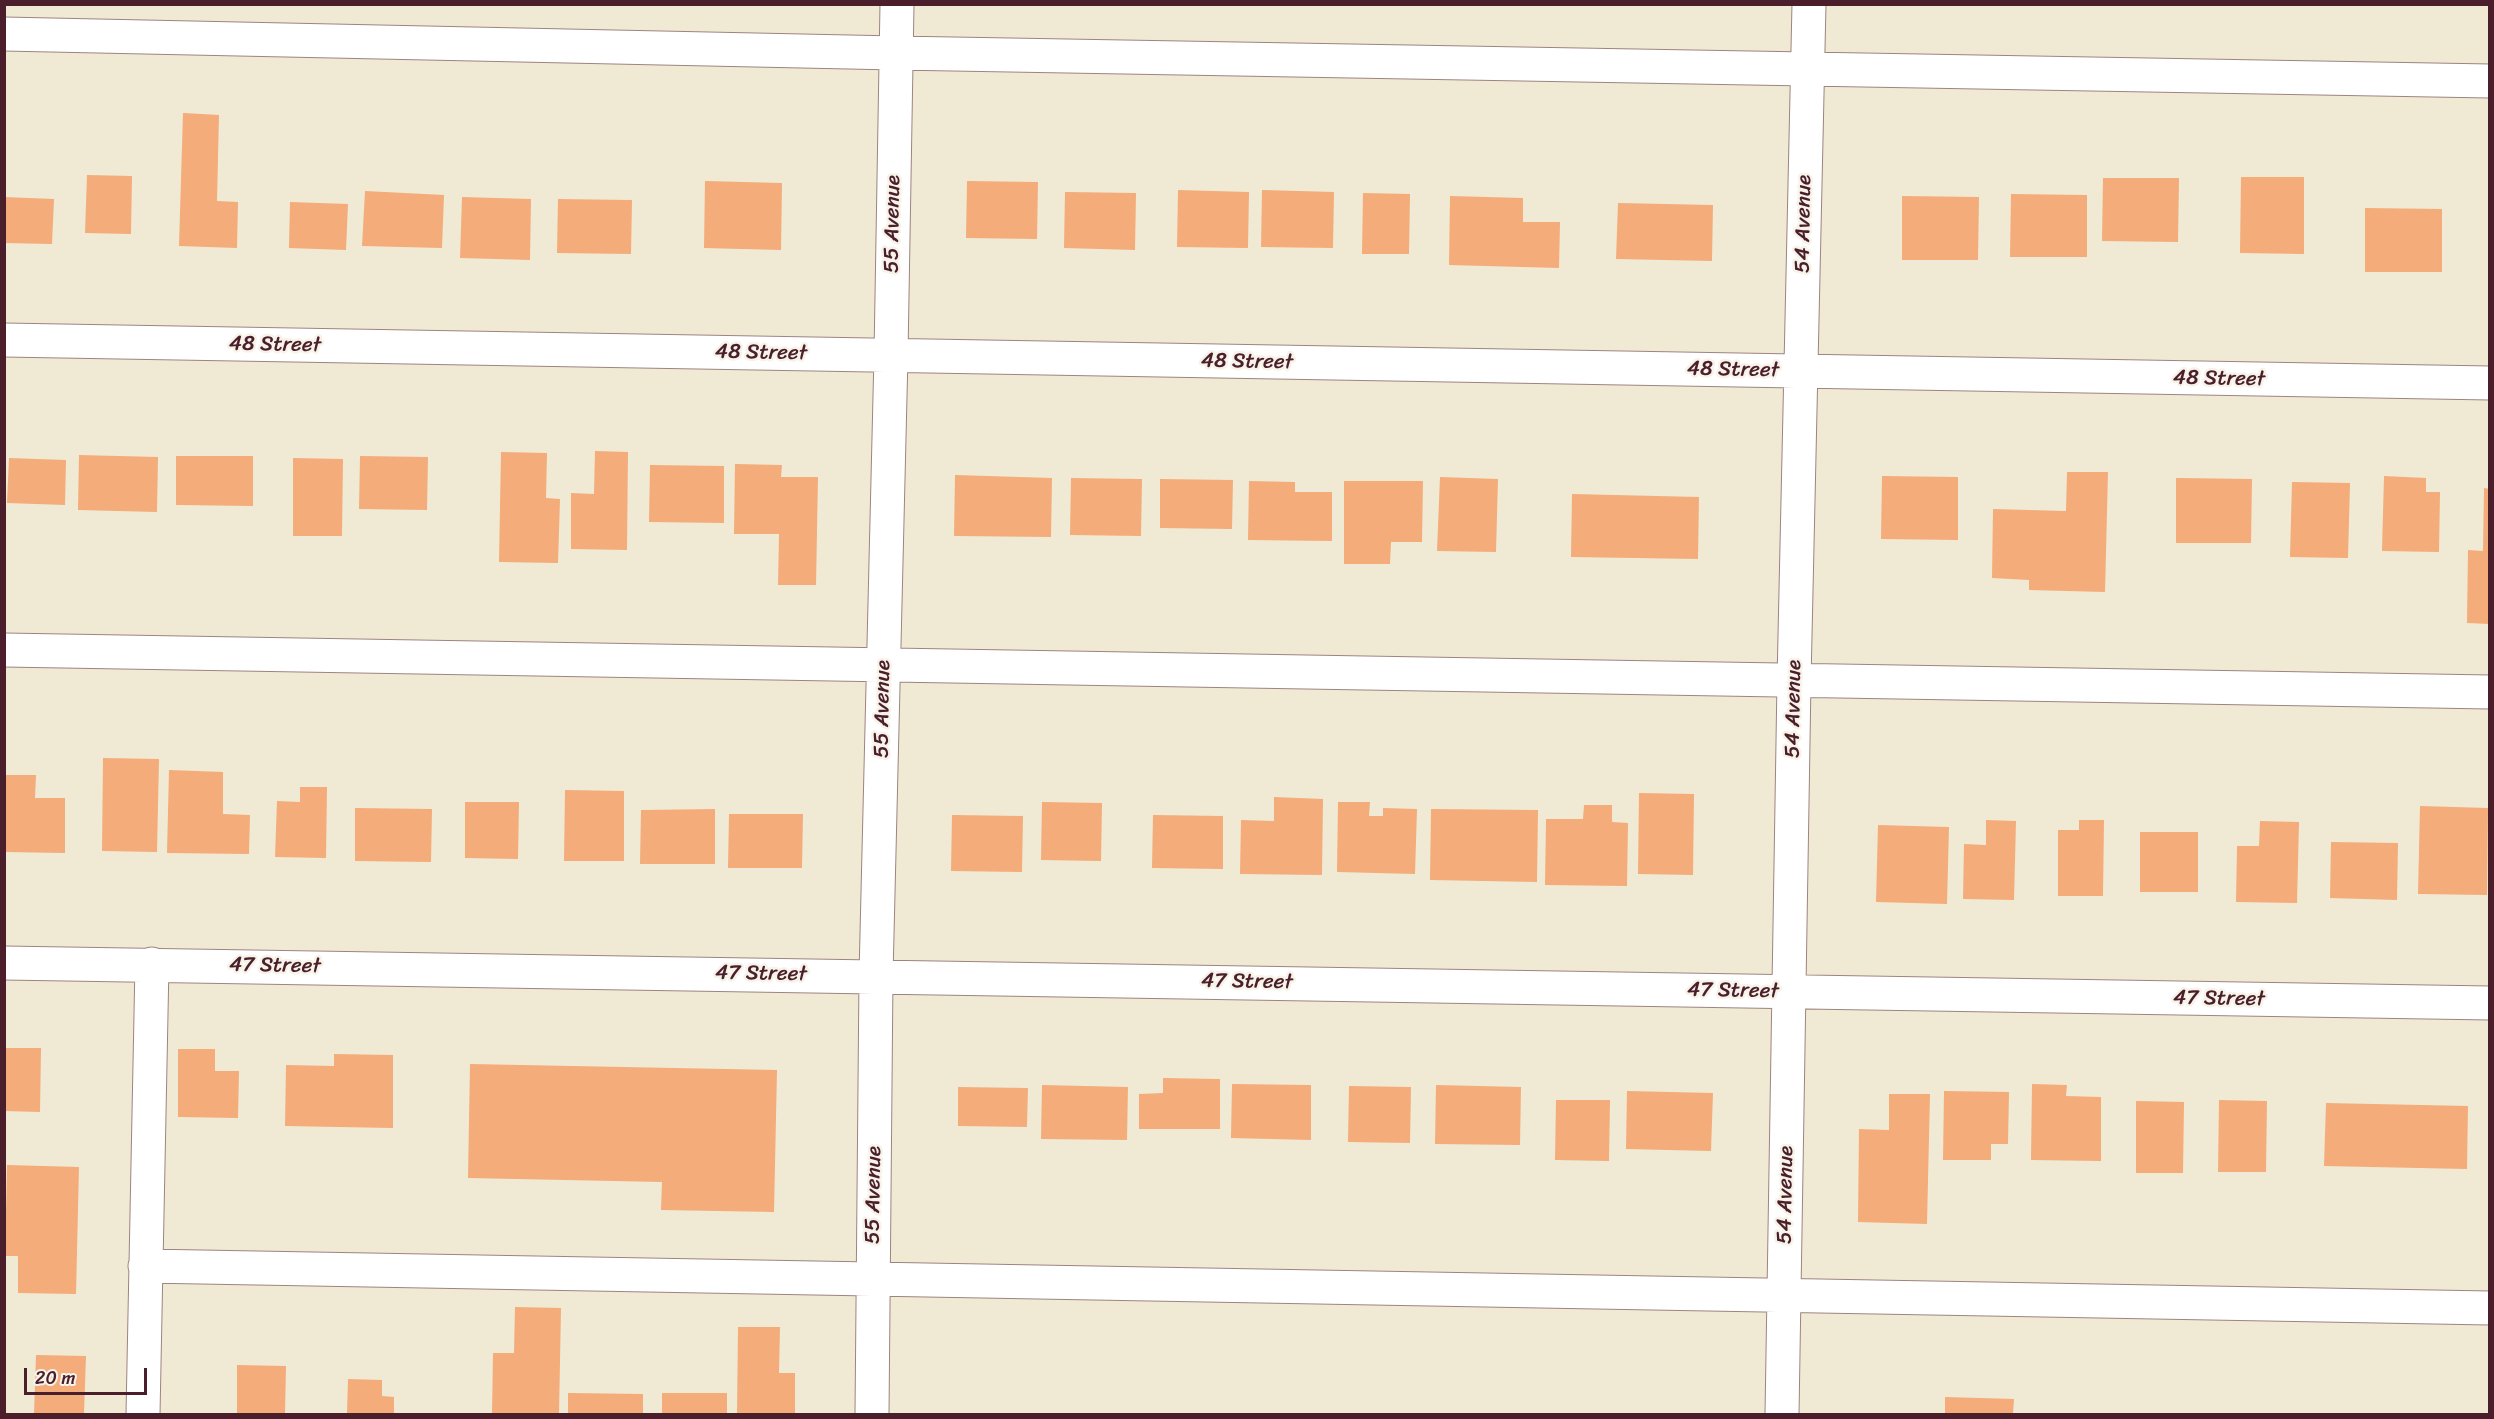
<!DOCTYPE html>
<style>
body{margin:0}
#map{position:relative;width:2494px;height:1419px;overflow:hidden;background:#f0ead4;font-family:Sriracha,sans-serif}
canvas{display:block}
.frame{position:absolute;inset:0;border:6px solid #4a1f2b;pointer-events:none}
.scale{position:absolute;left:24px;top:1368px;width:123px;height:27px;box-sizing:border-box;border:3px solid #4a1f2b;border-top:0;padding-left:8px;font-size:18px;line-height:21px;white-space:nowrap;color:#4a1f2b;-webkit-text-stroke:4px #f7f3e8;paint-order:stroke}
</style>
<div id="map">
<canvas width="2494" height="1419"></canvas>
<div class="frame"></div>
<div class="scale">20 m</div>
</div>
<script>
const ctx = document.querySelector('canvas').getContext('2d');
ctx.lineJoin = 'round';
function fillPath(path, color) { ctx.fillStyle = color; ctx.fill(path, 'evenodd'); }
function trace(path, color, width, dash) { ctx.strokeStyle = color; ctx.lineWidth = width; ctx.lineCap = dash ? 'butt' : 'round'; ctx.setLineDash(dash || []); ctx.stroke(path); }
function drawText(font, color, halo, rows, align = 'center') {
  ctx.font = font + ' Sriracha,sans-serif'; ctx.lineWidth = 5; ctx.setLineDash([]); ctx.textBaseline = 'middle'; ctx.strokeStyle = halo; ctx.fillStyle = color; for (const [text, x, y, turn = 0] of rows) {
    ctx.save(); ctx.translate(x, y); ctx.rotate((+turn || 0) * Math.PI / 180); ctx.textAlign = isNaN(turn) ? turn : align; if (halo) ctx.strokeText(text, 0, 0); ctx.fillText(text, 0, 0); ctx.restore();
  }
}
const building = new Path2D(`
 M183,113L219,115L217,201L238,202L237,248L179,246Z
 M87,175L132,176L131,234L85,233Z
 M2241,177H2304V254L2240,253Z
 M2103,178H2179L2178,242L2102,241Z
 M705,181L782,183L781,250L704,248Z
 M967,181L1038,182L1037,239L966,238Z
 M1178,190L1249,192L1248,248L1177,247Z
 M1262,190L1334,192L1333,248L1261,247Z
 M365,191L444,195L442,248L362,246Z
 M1065,192L1136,193L1135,250L1064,248Z
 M1363,193L1410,194L1409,254H1362Z
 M2011,194L2087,195V257H2010Z
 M1450,196L1523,198V222H1560L1559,268L1449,265Z
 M1902,196L1979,197L1978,260H1902Z
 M4,197L54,199L52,244L4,243Z
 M462,197L531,199L530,260L460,258Z
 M558,199L632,200L631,254L557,253Z
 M290,202L348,204L346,250L289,248Z
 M1618,203L1713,205L1712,261L1616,259Z
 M2365,208L2442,209V272H2365Z
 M595,451L628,452L627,550L571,549V493L594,494Z
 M501,452L547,453L546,498L560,499L558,563L499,562Z
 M79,455L158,457L157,512L78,510Z
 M176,456H253V506L176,505Z
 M360,456L428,457L427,510L359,509Z
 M9,458L66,460L65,505L7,503Z
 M293,458L343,459L342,536H293Z
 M735,464L782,465L781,477H818L816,585H778L779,534H734Z
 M650,465L724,466V523L649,522Z
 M2067,472H2108L2105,592L2029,590V580L1992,578L1993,509L2066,511Z
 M955,475L1052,478L1051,537L954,536Z
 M1882,476L1958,477V540L1881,539Z
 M2384,476L2426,478V492H2440L2439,552L2382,551Z
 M1440,477L1498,479L1496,552L1437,551Z
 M1071,478L1142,479L1141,536L1070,535Z
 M2176,478L2252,479L2251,543H2176Z
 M1160,479L1233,480L1232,529L1160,528Z
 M1249,481L1295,482V492H1332V541L1248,540Z
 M1344,481H1423L1422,542H1391L1390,564H1344Z
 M2292,482L2350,483L2348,558L2290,557Z
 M2484,488L2490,489V624L2467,623L2468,550L2483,551Z
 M1572,494L1699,497L1698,559L1571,557Z
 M103,758L159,759L157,852L102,851Z
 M169,770L223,772V814L250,815L249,854L167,853Z
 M4,775H36L35,798H65V853L4,852Z
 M300,787H327L326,858L275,857L277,801L300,802Z
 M565,790L624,791V861H564Z
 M1639,793L1694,794L1693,875L1638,874Z
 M1274,797L1323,799L1322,875L1240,874L1241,820L1274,821Z
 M465,802H519L518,859L465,858Z
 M1042,802L1102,803L1101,861L1041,860Z
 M1338,802H1370L1369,816H1383V808L1417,809L1415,874L1337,872Z
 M1584,805H1612V822L1628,823L1627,886L1545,885L1546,819H1583Z
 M2420,806L2488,808L2487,895L2418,894Z
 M355,808L432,809L431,862L355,861Z
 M715,809V864H640L641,810Z
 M1431,809L1538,810L1537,882L1430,880Z
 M729,814H803L802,868H728Z
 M952,815L1023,816L1022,872L951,871Z
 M1153,815L1223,816V869L1152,868Z
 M1986,820L2016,821L2014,900L1963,899L1964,844L1986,845Z
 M2079,820H2104L2103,896H2058V830H2079Z
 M2260,821L2299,822L2297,903L2236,902L2237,846H2259Z
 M1878,825L1949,827L1947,904L1876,902Z
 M2140,832H2198V892H2140Z
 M2331,842L2398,843L2397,900L2330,898Z
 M4,1048H41L40,1112L4,1111Z
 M178,1049H215V1071H239L238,1118L178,1117Z
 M334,1054L393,1055V1128L285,1126L286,1065L334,1066Z
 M470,1064L777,1070L774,1212L661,1210L662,1182L468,1178Z
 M1163,1078L1220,1079V1129H1139V1094L1163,1093Z
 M1232,1084L1311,1085V1140L1231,1138Z
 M2032,1084L2067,1085L2066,1096L2101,1097V1161L2031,1160Z
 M1042,1085L1128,1087L1127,1140L1041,1139Z
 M1436,1085L1521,1087L1520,1145L1435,1144Z
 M1349,1086L1411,1087L1410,1143L1348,1142Z
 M958,1087L1028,1088L1027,1127L958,1126Z
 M1627,1091L1713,1093L1711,1151L1626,1149Z
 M1944,1091L2009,1092L2008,1144H1991V1160H1943Z
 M1889,1094H1930L1927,1224L1858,1222L1859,1129L1889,1130Z
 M1556,1100H1610L1609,1161L1555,1160Z
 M2219,1100L2267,1101L2266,1172H2218Z
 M2136,1101L2184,1102L2183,1173H2136Z
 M2326,1103L2468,1106L2467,1169L2324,1166Z
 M7,1165L79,1167L76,1294L18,1293V1256H5Z
 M515,1307L561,1308L559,1414H492L493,1353H514Z
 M738,1327H780L779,1373H795V1414H737Z
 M36,1355L86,1356L84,1414H34Z
 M237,1365L286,1366L285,1414H237Z
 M348,1379L382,1380V1396L394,1397V1414H347Z
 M568,1393L643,1394V1414H568Z
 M662,1393H727V1414H662Z
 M1945,1397L2014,1399L2013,1414H1945Z`);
const minor = new Path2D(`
 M4,34L896,53L2490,81
 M4,340L2490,383
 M4,650L2490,692
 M4,963L2490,1003
 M145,1266L2490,1308
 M143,1414L152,964
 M872,1414L876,976L891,355L897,4
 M1782,1414L1794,681L1809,4`);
const streetNames = [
 ["55 Avenue",893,224,-89],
 ["54 Avenue",1804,224,-89],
 ["48 Street",275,345,1],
 ["48 Street",761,353,1],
 ["48 Street",1247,362,1],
 ["48 Street",1733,370,1],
 ["48 Street",2219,379,1],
 ["55 Avenue",883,709,-89],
 ["54 Avenue",1794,709,-89],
 ["47 Street",275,966,1],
 ["47 Street",761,974,1],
 ["47 Street",1247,982,1],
 ["47 Street",1733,991,1],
 ["47 Street",2219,999,1],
 ["55 Avenue",874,1195,-89],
 ["54 Avenue",1786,1195,-89]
];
fillPath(building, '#f3ac7a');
trace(minor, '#9d8480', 35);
trace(minor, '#fff', 33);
drawText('21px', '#4a1f2b', '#f7f3e8', streetNames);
</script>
